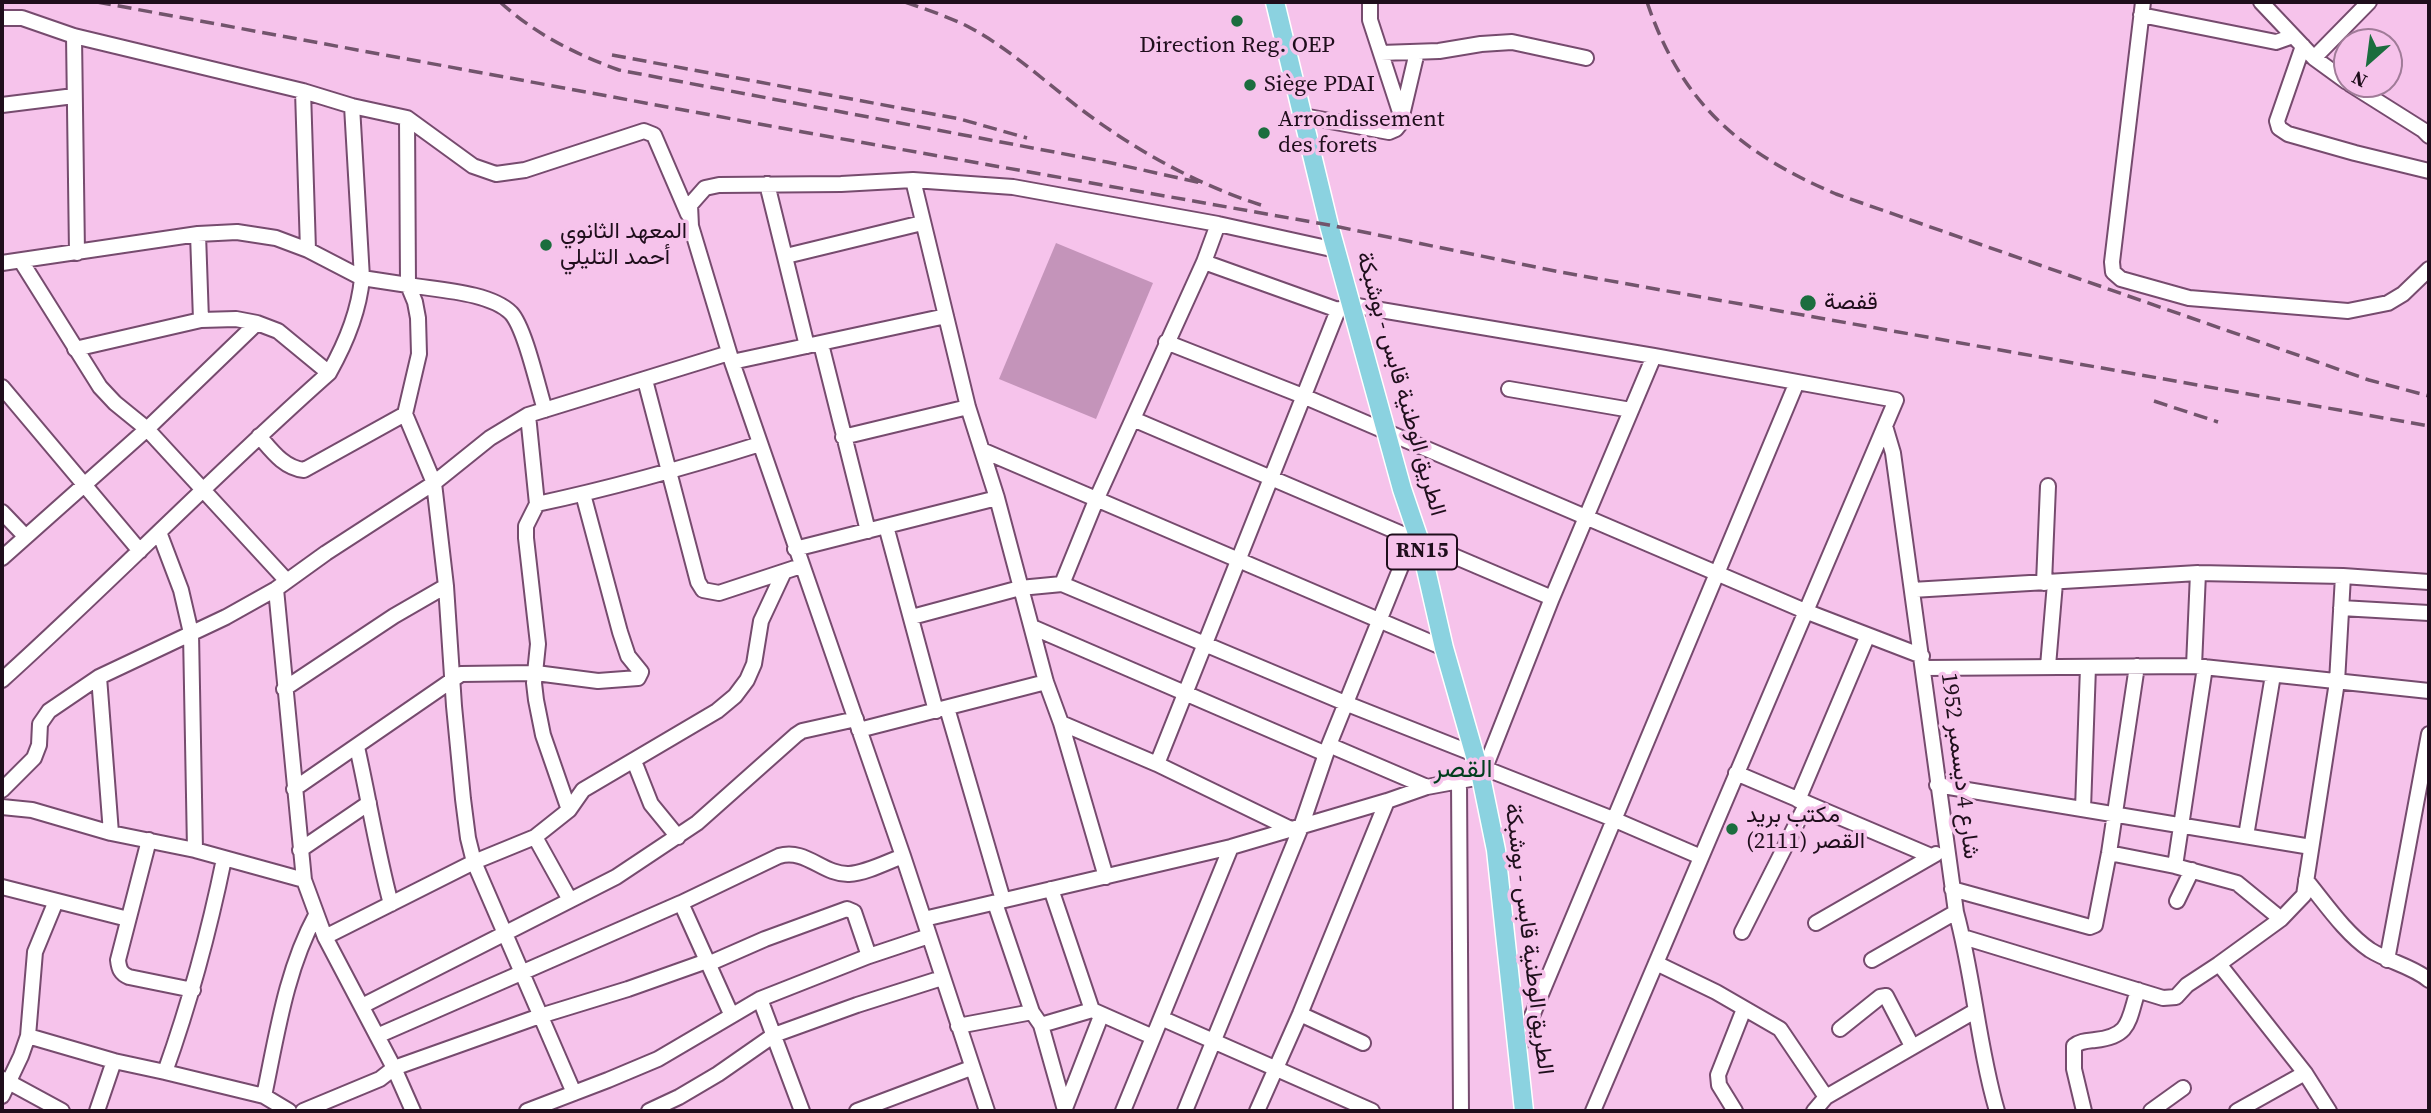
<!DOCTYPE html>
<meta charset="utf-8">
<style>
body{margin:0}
#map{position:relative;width:2431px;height:1113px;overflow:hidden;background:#f6c3eb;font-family:"Source Serif 4",serif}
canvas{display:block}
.frame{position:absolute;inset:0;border:4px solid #1f0e1c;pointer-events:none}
.north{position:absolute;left:2333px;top:28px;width:70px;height:70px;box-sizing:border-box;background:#f6c3eb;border:2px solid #a07b98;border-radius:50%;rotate:208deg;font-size:19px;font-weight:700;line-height:28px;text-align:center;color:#1f0e1c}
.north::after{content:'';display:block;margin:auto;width:24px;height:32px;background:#1b6d3e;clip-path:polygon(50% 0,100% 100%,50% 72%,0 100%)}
</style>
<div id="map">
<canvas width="2431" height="1113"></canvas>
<div class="frame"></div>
<div class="north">N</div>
</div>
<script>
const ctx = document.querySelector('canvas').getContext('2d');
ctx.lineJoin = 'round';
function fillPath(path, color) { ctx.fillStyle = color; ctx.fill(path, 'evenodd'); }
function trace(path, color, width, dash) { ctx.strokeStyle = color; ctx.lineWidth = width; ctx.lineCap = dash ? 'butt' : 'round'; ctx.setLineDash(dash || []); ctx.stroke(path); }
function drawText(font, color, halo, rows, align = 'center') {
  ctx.font = font + ' "Source Serif 4",Vazirmatn,serif'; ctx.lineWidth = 7; ctx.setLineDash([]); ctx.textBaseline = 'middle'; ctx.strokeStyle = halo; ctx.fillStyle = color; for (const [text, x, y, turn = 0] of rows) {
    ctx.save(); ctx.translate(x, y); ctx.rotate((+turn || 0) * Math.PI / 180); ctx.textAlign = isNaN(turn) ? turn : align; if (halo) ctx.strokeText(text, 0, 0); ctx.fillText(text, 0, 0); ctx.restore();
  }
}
const green = new Path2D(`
 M1056,243L1153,283L1096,419L999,379Z`);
const minor = new Path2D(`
 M1370,2V20L1401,115
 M2143,2L2112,262L2113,272L2121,279L2189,298L2348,311L2388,303L2403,294L2429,269
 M2261,2L2314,58L2369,2
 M2141,15L2276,42L2293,36
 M2,18H22L74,36L303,91L352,106L407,118L473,166L496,174L525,170L644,131L654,135L688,214
 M74,36L77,253
 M2303,46L2277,121L2279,128L2288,134L2355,153L2429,171
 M1381,53L1439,51L1481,44L1512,42L1586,58
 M2314,58L2347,82
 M2350,84L2423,130L2429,136
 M303,91L308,250
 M2,105L74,96
 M352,106L362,278L408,285L407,118
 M1303,116L1389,132L1396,129L1400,124L1417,52
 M913,180L968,407L997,498L1046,682L1061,723L1106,877
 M767,184L807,346
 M198,234L201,320
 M786,256L922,223
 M21,261L100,387L115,403L147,429L287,581
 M1204,262L1338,310L1351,305L1654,356L1896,400L1593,1111
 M2,263L198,234L237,232L276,238L308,250L362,278C359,312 346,343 329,373C217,472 113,580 2,680
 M408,285L415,302L418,318L419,354L405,414L434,483L446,586L454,706L463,799L468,838L474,862L574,1093
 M408,285C437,290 490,292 511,313C525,328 538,388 545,410
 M1166,342L1303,396L1805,611L1922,656
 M821,344L868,531
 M75,349L201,320L236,319L257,323L278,331L329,373
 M732,362L946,316
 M645,380L698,582L703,590L719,593L801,566
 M2,387L140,551
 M1509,389L1631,410
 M528,415L537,504L526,526V538L538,644L534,683L536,700L543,735L569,810
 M1133,419L1552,598
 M1885,426L1893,453L1956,912C1974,978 1978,1046 1997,1111
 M259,436C272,451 284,468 304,470L405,414
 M843,437L968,407
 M984,451L1444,648
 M537,504C612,488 687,467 760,444
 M2,512L25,536
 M886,526L936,711
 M159,532L181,590L191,633L195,850
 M795,549L997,498
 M2,558L147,429L257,323
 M2044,583L2048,486
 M1062,584L1097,498L1204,262L1218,224
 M276,589L304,880L325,937L394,1068L413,1111
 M1912,590L2198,573L2343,576L2429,582
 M2341,608L2429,613
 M912,617L1020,588L1062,584L1345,703L1474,754
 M1032,627L1326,754
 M2048,666L2055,583
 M2194,666L2198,573
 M1924,668L2194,666L2429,691
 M99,677L111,833
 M284,689L394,616L446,586
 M947,708L1003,900
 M1061,723L1157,764L1293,830
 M859,730L1046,682
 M1329,745L1427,787
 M357,747C369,800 377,852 391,904
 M634,761L651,804L678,837
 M1157,764L1338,310
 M1479,766L1613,819L1701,857
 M1485,768L1552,598L1654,356
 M1736,773L1931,856
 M1459,780L1461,1111
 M1937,785L2311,847
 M294,789L461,674L536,673L598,681L638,678L641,672L628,656L620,632L583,494
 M2,790L34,758L39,745L40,724L49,711L99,677L226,617L276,589L326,553L434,483L490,438L528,415L729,353
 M1798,800L1867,637
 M2,807L32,810L111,833L195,850L304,880
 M2083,809L2088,667
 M2246,836L2273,675
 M535,837L570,900
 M149,840L118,960C119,969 121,974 129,977L193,990
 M300,850L369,803
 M2109,853L2175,866L2237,883L2281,919
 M2175,866L2205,667
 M2306,880C2325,903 2345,933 2370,950C2389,962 2412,966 2429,980
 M2,887L128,919
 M1051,889L1092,1010
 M1952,889L2090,927L2095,925L2109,853L2137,666
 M2177,901L2192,870
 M681,903L731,1014
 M995,903L1032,1012L1041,1025L1065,1110
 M924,919L1231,847L1387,801L1427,787L1481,777
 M1816,923L1936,854
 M1742,932L1807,803
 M325,937L474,862L535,837L569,810L583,790L717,711L735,696L747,680L754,664L761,621L783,574
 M1963,937L2163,998L2176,997L2187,985L2219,964L2305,1073L2329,1111
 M1872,960L1956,912
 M2387,960L2429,734
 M1656,963L1716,992L1780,1029L1826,1097L1814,1111
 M708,964L765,939L847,909L854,912L869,956
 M2219,964L2281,919L2304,895L2337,682L2343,576
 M760,999L802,1111
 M362,1006L616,877L697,823L796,735L802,731L856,719
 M1300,1014L1363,1043
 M1161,1018L1372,1111
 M1041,1025L1092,1010L1153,1037
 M958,1026L1032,1012
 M1840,1029L1880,997L1886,996L1912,1046
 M28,1036L114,1061
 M377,1036L681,903L779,856C806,848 823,875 849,874C866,873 887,862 903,856
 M1519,1047L1797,382
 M165,1072L264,1096
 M3,1079L62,1111
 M2,1096L21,1056L28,1036L35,952L56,901
 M1826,1097L1975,1011
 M97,1111L114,1061L165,1072C190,1002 209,932 224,859
 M289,1111L264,1096C277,1034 286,970 316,915
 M303,1111L380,1079L394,1068L540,1016L628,989L707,961
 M527,1111L608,1080L658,1059L760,999L869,956L929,936
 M649,1111L679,1097L718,1074L774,1035L857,1005L942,978
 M857,1111L971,1068
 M987,1111L903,856L732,362L691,226L690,205L705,188L719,185L841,184L913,180L1013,187L1218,224L1336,250
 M1064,1111L1101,1016
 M1123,1111L1231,847
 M1185,1111L1301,827L1329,745L1413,537
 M1257,1111L1300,1014L1387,801
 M1735,1111L1719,1085L1718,1075L1744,1009
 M2084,1111L2074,1069V1046C2080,1041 2087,1041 2095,1040C2131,1036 2128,1021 2138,990
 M2151,1111L2183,1088
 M2237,1111L2305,1073`);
const major = new Path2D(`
 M1275,2L1329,225L1402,489L1419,539L1444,648L1481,777L1496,850L1524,1111`);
const rail = new Path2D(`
 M97,2L803,132L1329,225L1560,272L2429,426
 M500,2C535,34 575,54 619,70L1107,162L1201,183
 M905,2C925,9 946,16 965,25C1008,47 1044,81 1082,110C1135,150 1198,185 1261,205
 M1647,2C1681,103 1740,153 1836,194L2369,380L2429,396
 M612,55L960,119L1027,138
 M2154,401L2218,422`);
const markers = [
 [1237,21,7,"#1b6d3e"],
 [1250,85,7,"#1b6d3e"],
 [1264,133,7,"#1b6d3e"],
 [546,245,7,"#1b6d3e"],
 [1808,303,9,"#1b6d3e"],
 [1732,829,7,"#1b6d3e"]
];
const shields = [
 [1422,552,70]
];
const shieldNames = [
 ["RN15",1422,552]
];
const poiNames = [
 ["Direction Reg. OEP",1237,46,"center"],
 ["Siège PDAI",1264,85],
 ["Arrondissement",1278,120],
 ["des forets",1278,146],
 ["المعهد الثانوي",560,232],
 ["أحمد التليلي",560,258],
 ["قفصة",1824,303],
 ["مكتب بريد",1746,816],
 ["القصر (2111)",1746,842]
];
const streetNames = [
 ["الطريق الوطنية قابس - بوشبكة",1400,384,74],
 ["شارع 4 ديسمبر 1952",1959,766,83],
 ["الطريق الوطنية قابس - بوشبكة",1528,939,83]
];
const quarterNames = [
 ["القصر",1463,770]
];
fillPath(green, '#c494ba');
trace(minor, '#764b6e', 18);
trace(major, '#fff', 21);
trace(minor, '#fff', 14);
trace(major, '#8bd2e0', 18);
trace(rail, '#72546c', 3.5, [14, 7]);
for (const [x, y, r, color] of markers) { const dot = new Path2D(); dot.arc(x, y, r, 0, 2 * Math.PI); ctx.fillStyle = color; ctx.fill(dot); trace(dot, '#f6c3eb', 2.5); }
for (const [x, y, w] of shields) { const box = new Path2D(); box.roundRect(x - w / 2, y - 17.5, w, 35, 5); ctx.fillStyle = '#f6c3eb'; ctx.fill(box); trace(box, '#1f0e1c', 2); }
drawText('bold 21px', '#1f0e1c', null, shieldNames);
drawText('23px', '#1f0e1c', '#f6c3eb', poiNames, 'left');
drawText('23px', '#1f0e1c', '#f6c3eb', streetNames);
drawText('26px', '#013d1e', '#f6c3eb', quarterNames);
</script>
